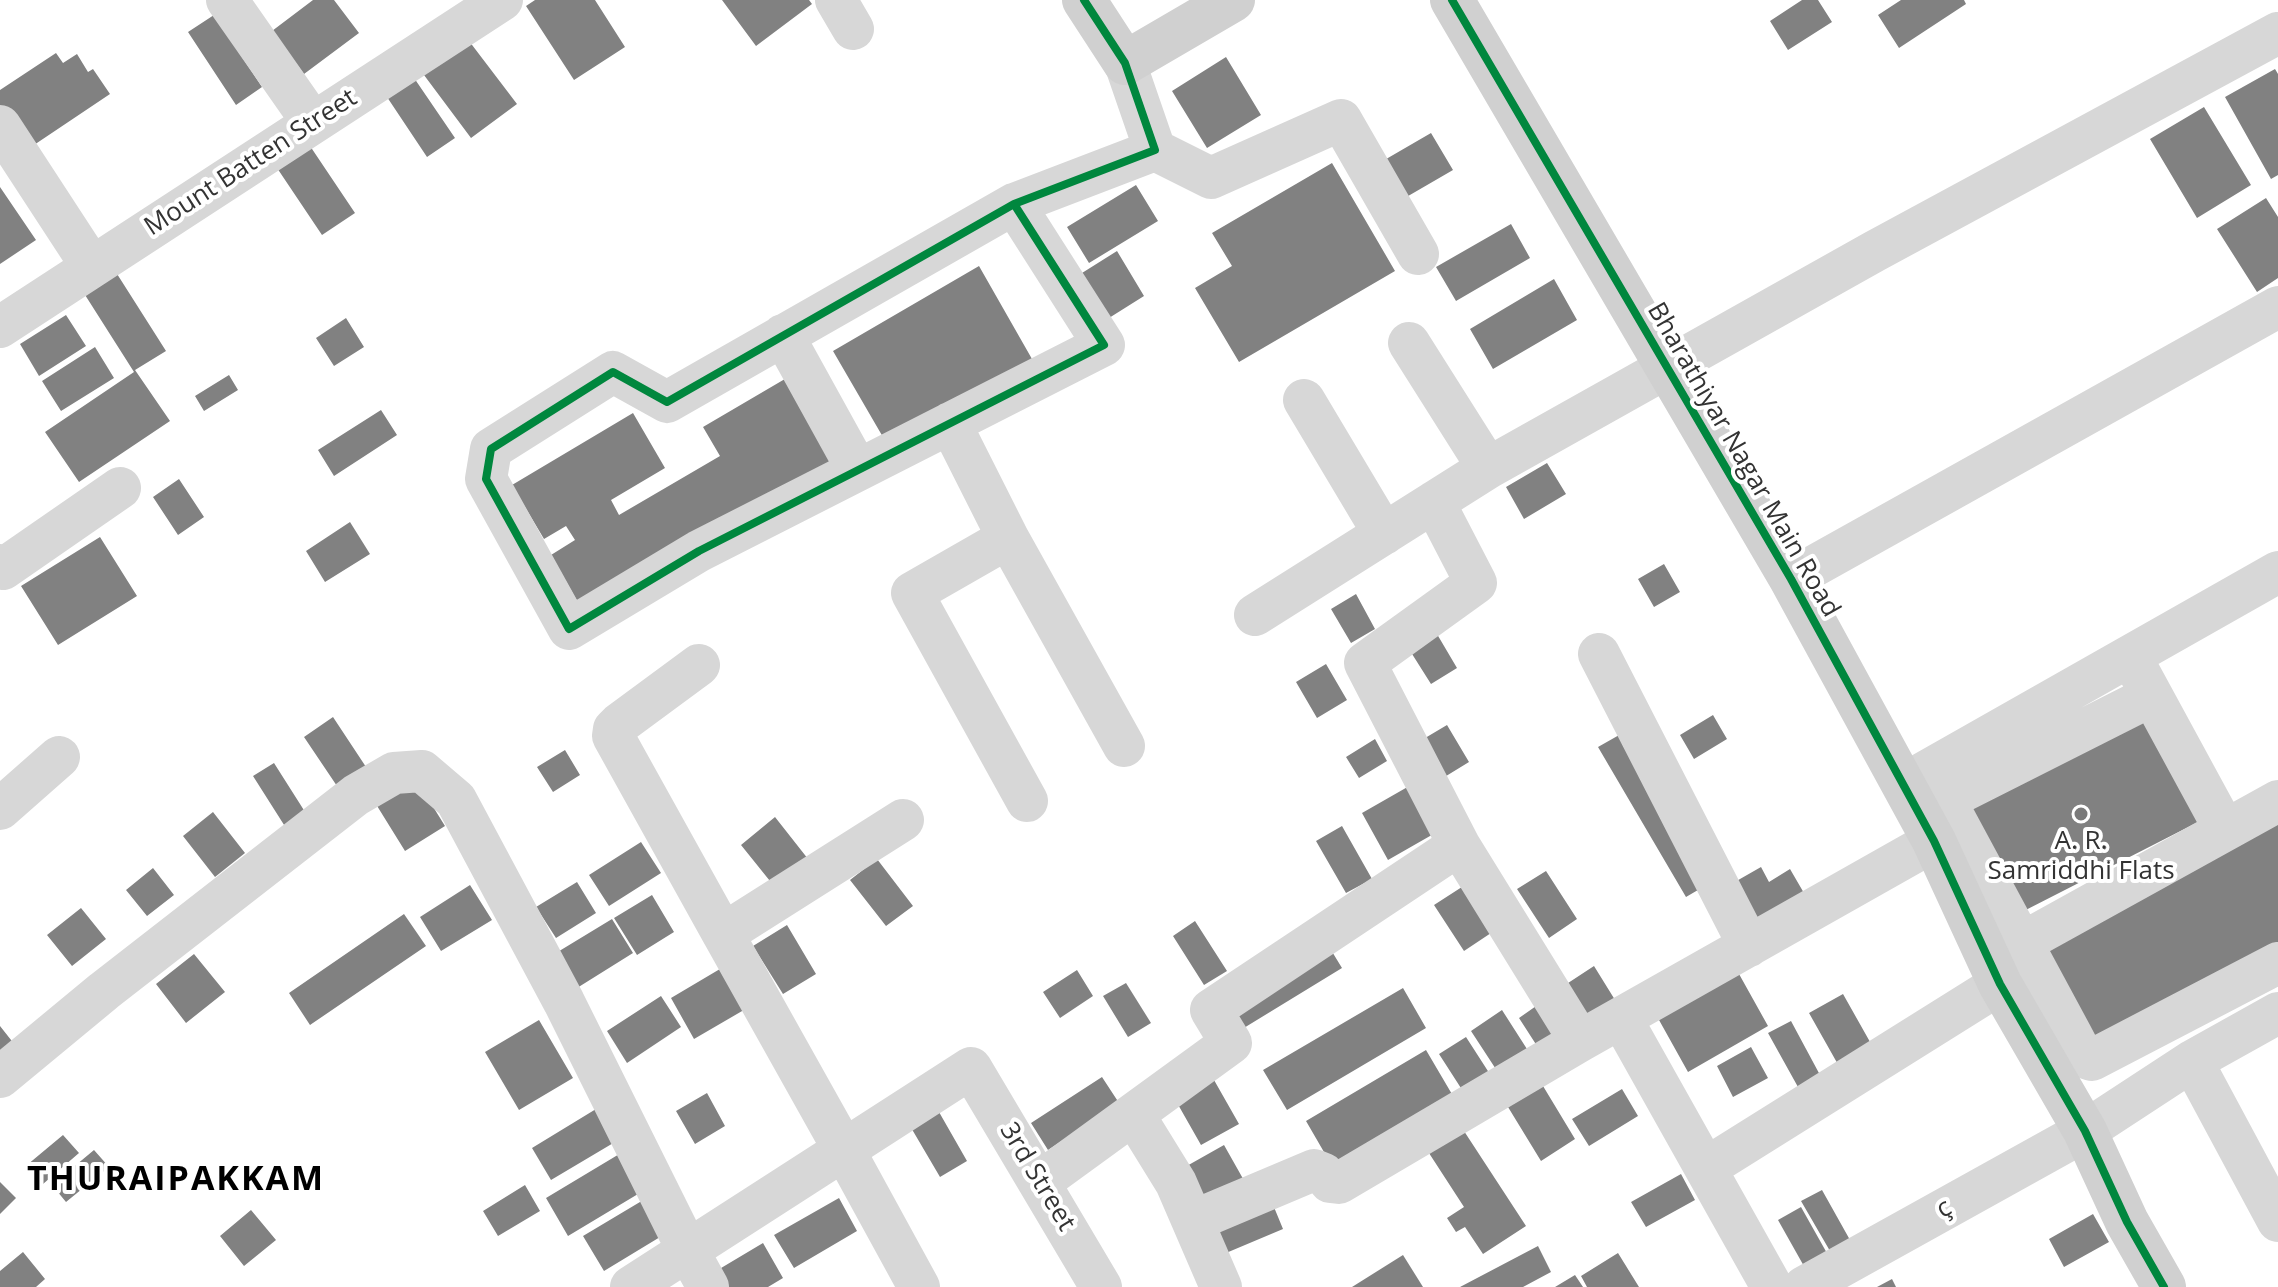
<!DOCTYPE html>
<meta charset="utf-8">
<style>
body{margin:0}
canvas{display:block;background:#fff}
</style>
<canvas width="2278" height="1287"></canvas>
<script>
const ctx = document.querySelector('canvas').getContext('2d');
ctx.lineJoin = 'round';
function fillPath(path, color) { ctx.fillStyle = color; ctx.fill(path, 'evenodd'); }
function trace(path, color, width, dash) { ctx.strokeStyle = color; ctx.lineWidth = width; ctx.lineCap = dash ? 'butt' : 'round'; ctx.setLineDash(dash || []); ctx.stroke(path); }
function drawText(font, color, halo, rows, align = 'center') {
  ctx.font = font + ' "Open Sans",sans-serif'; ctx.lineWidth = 8; ctx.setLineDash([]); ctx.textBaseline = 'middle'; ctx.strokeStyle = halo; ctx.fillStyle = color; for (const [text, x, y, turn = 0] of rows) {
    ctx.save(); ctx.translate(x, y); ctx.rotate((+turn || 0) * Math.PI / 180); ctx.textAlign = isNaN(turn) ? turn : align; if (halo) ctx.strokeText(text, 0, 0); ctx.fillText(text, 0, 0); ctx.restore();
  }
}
const building = new Path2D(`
 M313,0H334L359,33L304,74L272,31Z
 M535,0H595L625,47L574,80L526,6Z
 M722,0H809L812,4L756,46Z
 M1802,0H1818L1832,22L1788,50L1770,21Z
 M1901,0H1964L1966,4L1899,48L1878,15Z
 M214,15L262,87L236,105L188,32Z
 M466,37L517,104L471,138L421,71Z
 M56,53L63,63L77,54L88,72L93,69L110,94L25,151L0,113V90Z
 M1226,57L1261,115L1207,148L1172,91Z
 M2275,69L2278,74V175L2271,179L2225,97Z
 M410,72L455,138L427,157L383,91Z
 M2204,107L2251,185L2197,218L2150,139Z
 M1431,133L1453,170L1403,199L1381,162Z
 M306,140L355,213L322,235L273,162Z
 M1332,163L1395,271L1239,362L1195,288L1232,266L1212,233Z
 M1136,185L1158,221L1089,263L1067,227Z
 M0,187L36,240L0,264Z
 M2266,198L2278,217V278L2257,292L2217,229Z
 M1511,224L1530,258L1456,301L1436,267Z
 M1117,251L1144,296L1109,318L1082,273Z
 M112,266L166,351L135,370L170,421L79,482L45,432L134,372L80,287Z
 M979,266L1032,359L887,444L833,351Z
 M1554,279L1577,320L1493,369L1470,329Z
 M66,315L86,346L39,376L20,344Z
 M346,318L364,347L334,366L316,338Z
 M95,347L114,378L61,411L42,381Z
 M229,375L238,390L204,411L195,396Z
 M790,376L841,463L580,606L551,555L575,540L566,526L544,539L512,485L633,413L665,468L611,500L619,515L720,456L703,427Z
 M381,410L397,435L334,476L318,450Z
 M1547,463L1566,494L1524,519L1506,487Z
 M179,479L204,517L178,535L153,497Z
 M350,522L370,554L325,582L306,551Z
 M100,537L137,596L58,645L21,586Z
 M1664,564L1680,592L1654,607L1638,579Z
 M1356,594L1375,629L1351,643L1331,609Z
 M1434,629L1457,668L1431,684L1407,646Z
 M1326,664L1347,700L1317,718L1296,682Z
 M2149,711L2204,819L2012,917L1958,810Z
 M1713,715L1727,739L1694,759L1680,735Z
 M333,717L368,770L339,789L304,737Z
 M1447,725L1469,762L1438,781L1415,744Z
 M1628,730L1715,880L1686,897L1598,747Z
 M1375,739L1387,761L1359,778L1346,757Z
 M565,750L580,775L553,792L537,767Z
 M274,763L307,815L286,828L253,776Z
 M414,776L445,826L405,851L374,801Z
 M1411,785L1437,832L1388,860L1362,813Z
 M213,812L245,853L215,877L183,836Z
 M2278,815V944L2083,1049L2030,947Z
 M775,817L812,864L778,891L741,845Z
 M1342,826L1372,879L1346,893L1316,841Z
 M641,842L661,873L609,906L589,875Z
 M877,859L913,906L886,926L850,880Z
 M1761,867L1769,882L1790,869L1808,900L1760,928L1733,883Z
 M153,868L174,895L147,916L126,890Z
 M1546,871L1577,919L1549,938L1517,889Z
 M577,882L596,913L556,938L536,907Z
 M470,885L492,920L441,951L420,917Z
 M1465,885L1494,931L1464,951L1434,905Z
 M652,895L674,932L637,955L614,918Z
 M81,908L106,939L72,966L47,935Z
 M404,914L426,946L310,1025L289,993Z
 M612,919L633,953L577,988L556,953Z
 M1195,921L1227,971L1204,985L1173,936Z
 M787,925L816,974L783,994L753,946Z
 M1331,950L1342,968L1234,1034L1223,1016Z
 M194,954L225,992L186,1023L156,984Z
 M1734,965L1768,1026L1688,1072L1654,1011Z
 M725,966L749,1007L694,1039L671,998Z
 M1594,966L1620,1008L1592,1026L1565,985Z
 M1077,970L1093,996L1060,1018L1043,992Z
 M1126,983L1151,1023L1128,1037L1103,996Z
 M1403,988L1426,1028L1287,1110L1263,1070Z
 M1843,994L1874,1049L1840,1068L1809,1013Z
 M661,996L681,1027L627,1063L607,1031Z
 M1539,1004L1559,1035L1539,1049L1519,1018Z
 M1502,1010L1534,1060L1503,1080L1471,1031Z
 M539,1020L573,1078L519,1110L485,1052Z
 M1791,1021L1820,1075L1798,1087L1768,1033Z
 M0,1026L15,1045L0,1057Z
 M1466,1037L1495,1082L1468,1099L1439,1054Z
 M1751,1047L1768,1078L1733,1097L1717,1066Z
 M1426,1050L1456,1101L1335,1171L1306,1121Z
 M1102,1077L1119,1103L1048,1150L1031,1123Z
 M1214,1080L1239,1124L1201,1145L1176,1101Z
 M1543,1086L1575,1139L1541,1161L1508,1107Z
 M1622,1089L1638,1116L1589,1146L1572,1119Z
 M707,1093L725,1126L695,1144L676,1111Z
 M931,1098L967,1161L940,1177L903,1114Z
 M596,1109L615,1142L551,1180L532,1148Z
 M1462,1128L1526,1226L1483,1254L1465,1227L1456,1232L1447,1218L1464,1207L1427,1150Z
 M63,1135L79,1153L43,1184L27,1165Z
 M1224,1145L1246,1184L1207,1206L1185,1167Z
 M94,1150L109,1167L66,1202L52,1185Z
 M621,1153L643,1191L568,1236L546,1198Z
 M1681,1174L1695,1200L1646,1227L1631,1202Z
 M0,1182L16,1198L0,1214Z
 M525,1185L540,1211L498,1236L483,1211Z
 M1822,1190L1850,1240L1830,1251L1801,1201Z
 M1269,1195L1283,1229L1226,1253L1211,1219Z
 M839,1198L857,1231L794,1268L774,1235Z
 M645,1199L665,1234L604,1271L583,1236Z
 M1801,1207L1828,1255L1805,1268L1778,1220Z
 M251,1210L276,1240L244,1266L220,1236Z
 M2093,1214L2109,1242L2064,1267L2049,1239Z
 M763,1243L783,1278L768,1287H719L711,1274Z
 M1538,1246L1551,1272L1523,1287H1460Z
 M23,1252L45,1279L36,1287H0V1271Z
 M1618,1253L1639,1287H1587L1581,1276Z
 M1403,1255L1423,1287H1352Z
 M1575,1275L1583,1287H1555Z
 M1892,1279L1896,1287H1877Z`);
const street = new Path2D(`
 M227,0L313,123
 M836,0L853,29
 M0,126L92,267
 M1155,150L1211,178L1341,120L1418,254
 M1014,204L1104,345L699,551L569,629L486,479L491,449L613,372L667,402L1014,204L1155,150L1125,63
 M0,327L502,0
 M783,335L857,469
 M1409,343L1488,468
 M1304,400L1384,534
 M950,423L1008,538L912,593L1027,801
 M1008,538L1124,746
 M0,565L3,569L120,488
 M1791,579L2278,307
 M1255,615L1488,468L1875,251L2278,33
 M1599,654L1749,946
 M699,665L619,724L614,729L613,736L723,934
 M2138,670L2225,830
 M1904,784L2278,572
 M0,809L59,757
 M903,820L723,934L844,1150L919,1287
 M1459,845L1580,1041
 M1998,956L2278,801
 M1621,1018L1772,1287
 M2072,1036L1948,806V800L1953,796L2151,696
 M2048,1048L2072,1036L2083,1057L2092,1060L2278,963
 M2192,1061L2278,1221
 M0,1077L104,991L356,795L394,773L422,771L456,800L564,1002L687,1249L708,1287
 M1134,1115L1176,1183L1221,1287
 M1706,1168L2000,984
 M1040,1182L1231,1043L1211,1010L1459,845L1365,663L1476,583L1434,502
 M1193,1221L1314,1170L1324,1174L1330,1182L1339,1183L1580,1041L1934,841
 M631,1287L971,1068L1101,1287
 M1804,1287L2085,1131L2192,1061L2278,1013`);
const secondary = new Path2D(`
 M1084,0L1125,63L1233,0
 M1452,0L1791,579L1934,841L2000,984L2085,1131L2127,1222L2164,1287`);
const cycleway = new Path2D(`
 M1452,0L1791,579L1934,841L2000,984L2085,1131L2127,1222L2164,1287
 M1014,204L1104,345L699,551L569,629L486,479L491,449L613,372L667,402L1014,204L1155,150L1125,63L1084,0`);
const markers = [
 [2081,814,8,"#7a7a7a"]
];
const streetNames = [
 ["Mount Batten Street",251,163,-33],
 ["Bharathiyar Nagar Main Road",1743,460,60],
 ["3rd Street",1037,1177,59],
 ["ç",1944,1209,-29]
];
const poiNames = [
 ["A. R.",2081,842],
 ["Samriddhi Flats",2081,872]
];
const districtNames = [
 ["THURAIPAKKAM",176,1180]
];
fillPath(building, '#818181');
trace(street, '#d7d7d7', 42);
trace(secondary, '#d0d0d0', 44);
trace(cycleway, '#00873e', 8);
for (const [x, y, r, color] of markers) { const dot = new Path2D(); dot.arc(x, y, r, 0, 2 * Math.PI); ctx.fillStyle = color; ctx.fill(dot); trace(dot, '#fff', 3); }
drawText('26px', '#333', '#fff', streetNames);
drawText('26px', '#333', '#fff', poiNames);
ctx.letterSpacing = '2px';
drawText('bold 34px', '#000', '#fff', districtNames);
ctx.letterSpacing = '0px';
</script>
